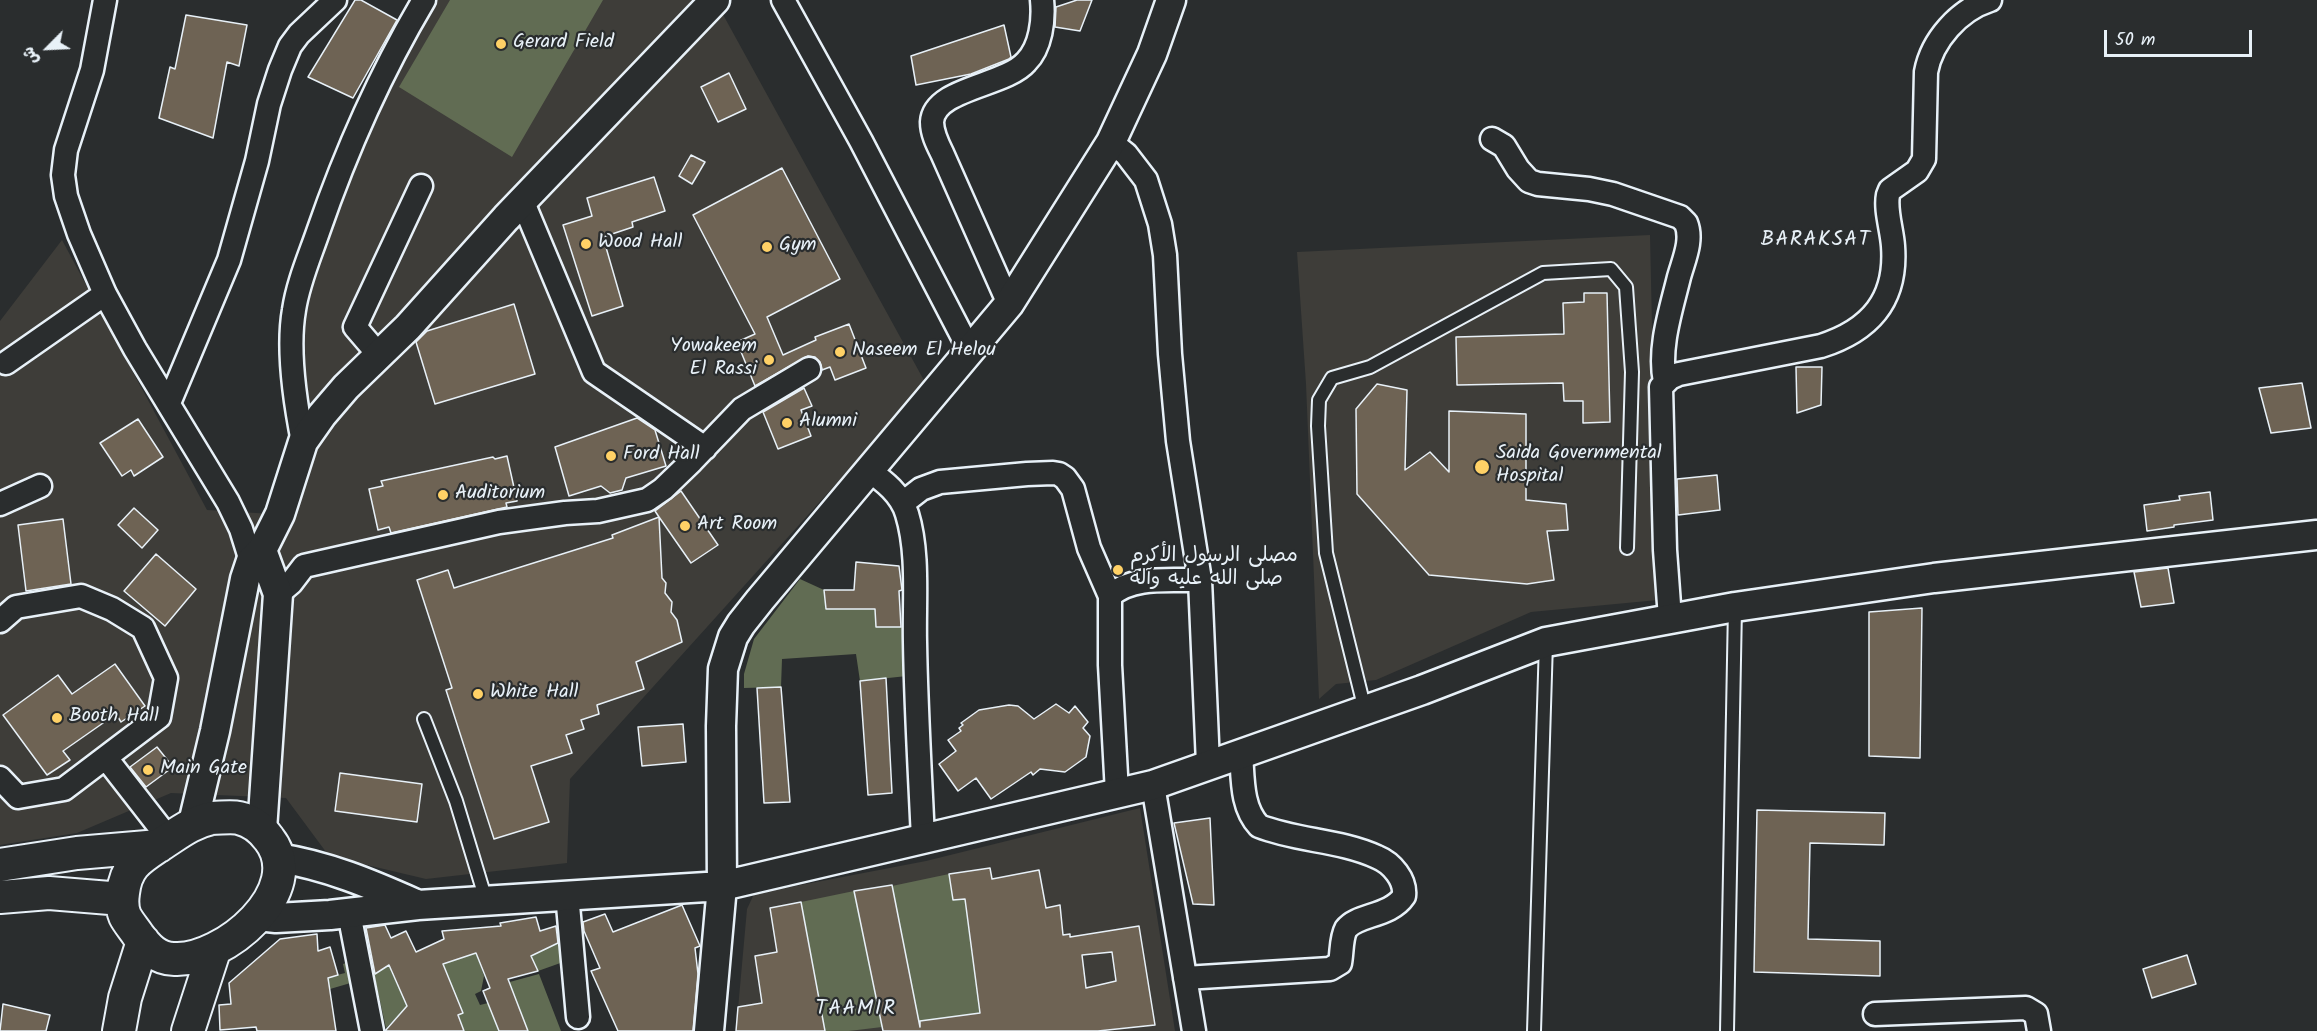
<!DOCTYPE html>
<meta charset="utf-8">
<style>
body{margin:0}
#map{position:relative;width:2317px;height:1031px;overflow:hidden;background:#2a2d2e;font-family:Kalam,"Playpen Sans Arabic",sans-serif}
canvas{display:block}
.north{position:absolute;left:18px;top:18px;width:60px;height:60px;-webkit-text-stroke:4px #2a2d2e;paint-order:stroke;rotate:246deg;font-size:16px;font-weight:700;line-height:24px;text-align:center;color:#e8f1f8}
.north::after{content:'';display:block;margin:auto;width:21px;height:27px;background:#e8f1f8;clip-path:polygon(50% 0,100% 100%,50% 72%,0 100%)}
.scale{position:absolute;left:2104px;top:30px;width:148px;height:27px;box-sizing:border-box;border:3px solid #e8f1f8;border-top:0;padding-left:8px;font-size:18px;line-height:21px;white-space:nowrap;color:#e8f1f8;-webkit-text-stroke:4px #2a2d2e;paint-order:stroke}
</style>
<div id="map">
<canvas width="2317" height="1031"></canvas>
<div class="north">ش</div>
<div class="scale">50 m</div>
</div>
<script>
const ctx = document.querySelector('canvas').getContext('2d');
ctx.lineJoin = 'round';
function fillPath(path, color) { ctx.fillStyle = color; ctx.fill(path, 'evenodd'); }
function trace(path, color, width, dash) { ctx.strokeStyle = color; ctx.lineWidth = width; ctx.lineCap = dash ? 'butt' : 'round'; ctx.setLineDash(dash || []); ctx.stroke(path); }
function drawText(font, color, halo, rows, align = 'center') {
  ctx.font = font + ' Kalam,"Playpen Sans Arabic",sans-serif'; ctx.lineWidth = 4.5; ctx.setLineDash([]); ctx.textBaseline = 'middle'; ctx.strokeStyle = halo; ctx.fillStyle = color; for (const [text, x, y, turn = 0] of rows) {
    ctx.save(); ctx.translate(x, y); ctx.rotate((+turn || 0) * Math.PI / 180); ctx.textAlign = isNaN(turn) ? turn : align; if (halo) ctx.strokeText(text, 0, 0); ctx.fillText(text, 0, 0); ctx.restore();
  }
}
const built = new Path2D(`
 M433,0H715L926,384L570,779L567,863L426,879L329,856L286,798L171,793L77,833L0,845V321L62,240L207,510L289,515L307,416L302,322L345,176Z
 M1650,235L1658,600L1531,612L1376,680L1336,684L1319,699L1306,384L1297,252Z
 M1140,808L1175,1031H736L747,909L754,894L926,861Z`);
const green = new Path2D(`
 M450,0H603L512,157L399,87Z
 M800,579L824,590L826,609H876V627H903L907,676L860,681L856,654L782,659L781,687L744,688V674L754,639Z
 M949,874L953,900L965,899L980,1013L919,1022L892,886Z
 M854,891L882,1027L849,1031H825L801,902Z
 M559,943L566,961L538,971L530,954Z
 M476,953L484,976L481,991L475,994L480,1005L488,1003L499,1031H464L452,994L405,1026L398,1016L386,1028L374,974L391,964L401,966L391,971L403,997L412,989L447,974L443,964Z
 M348,962L354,982L330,989L299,991L321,979L345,973L343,964Z
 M539,974L561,1031H523L527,1029L512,990L495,986Z`);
const building = new Path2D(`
 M355,0H361L397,20L353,98L308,77Z
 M1077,0H1092L1080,31L1055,27L1056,7Z
 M186,15L247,25L239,66L227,62L213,138L159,118L170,67L175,69Z
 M1004,25L1011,57L1009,59L971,74L916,85L911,56Z
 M729,73L746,109L718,122L701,87Z
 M691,155L705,162L692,184L679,176Z
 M782,168L840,279L767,317L783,355L816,340L815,337L849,324L866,368L835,380L830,367L822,370L820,362L815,357L808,356L755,386L737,342L755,334L693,215Z
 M654,177L665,211L632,222L633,227L603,237L623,306L592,316L563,225L592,216L587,198Z
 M1584,293H1607L1610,422L1583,423V401H1564L1563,383L1457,385L1456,337L1564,334L1563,303L1584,302Z
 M514,304L535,374L435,404L416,342L427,331Z
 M1796,367H1822L1821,405L1797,413Z
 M2302,383L2311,428L2271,433L2259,388Z
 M1377,384L1407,390L1405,470L1430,452L1449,472V411L1526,414V500L1566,504L1568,530L1547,531L1554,580L1527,584L1429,575L1357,494L1356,409Z
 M804,388L812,406L801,410L811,436L778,449L763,412Z
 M637,418L655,430L666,466L626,478L622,490L610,493L601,486L569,496L555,447Z
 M138,419L163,457L134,476L131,470L122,476L100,443Z
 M507,456L517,501L506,503L507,507L391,533L389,527L378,530L369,489L383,486L381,481L493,457L495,459Z
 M1717,475L1720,510L1678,515L1677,479Z
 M681,491L718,545L691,563L659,517L662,578L666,583L665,593L672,602L671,612L677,620L682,642L636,662L644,689L597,705L599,714L581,720L584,729L566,735L572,753L531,766L549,822L494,839L446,690L452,688L417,580L448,570L454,588L613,538L612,535L659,517L655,511Z
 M2210,492L2213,520L2174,525V527L2147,531L2144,505L2180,500L2179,496Z
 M134,508L158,530L142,548L118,525Z
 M63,519L71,584L26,591L18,525Z
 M156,554L196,589L165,626L124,591Z
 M856,562L899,566L902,590L899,591L901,627H876L875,609H826L824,590H854Z
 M2168,568L2174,603L2141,607L2134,572Z
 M1922,608L1920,758L1869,756V612Z
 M115,664L145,706L121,722L116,714L63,751L70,760L47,775L3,715L58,675L72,694Z
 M886,678L892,793L868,795L860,681Z
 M781,687L790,802L764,803L757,688Z
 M1056,704L1069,713L1075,706L1088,722L1083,728L1090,736L1086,757L1065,772L1040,769L1033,775L1031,772L991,799L976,778L958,791L939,764L956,751L948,740L961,731L959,728L963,725L961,723L979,710L1009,705L1018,706L1034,719Z
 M683,724L686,762L642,766L638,727Z
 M157,747L173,767L146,787L130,767Z
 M340,773L422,784L417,822L335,811Z
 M1757,810L1885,813L1884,845L1810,843L1808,939L1880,941V976L1754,972Z
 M1210,818L1214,905L1193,904L1174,823Z
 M990,868L992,879L1039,870L1046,908L1060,905L1063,935L1070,934V937L1139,926L1155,1025L1098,1031H883L854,891L892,885L920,1027V1021L980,1013L965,899L953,900L949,874ZM1112,952L1116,981L1086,988L1082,955Z
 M801,902L825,1031H736L738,1007L762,1003L755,956L777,952L770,908Z
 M682,905L700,946L695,948L698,974L693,1031H618L591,971L600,968L584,931L583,922L605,914L613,932Z
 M536,917L540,931L556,926L558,943L531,956L538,971L508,979L528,1031H499L483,991L490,988L476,953L443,964L463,1013L458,1015L464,1031H385L407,1006L389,965L375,974L366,928L385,925L391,938L406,931L416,952L444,939L442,931L501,926L500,923Z
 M317,934L318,951L330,947L338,975L328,978L336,1031H257L256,1027L220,1030L219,1005L231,1004L229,983L280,939Z
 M2187,955L2196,984L2152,998L2143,969Z
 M3,1004L50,1015L46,1031H0Z`);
const service = new Path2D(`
 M1365,710L1326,553L1318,426L1319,400L1332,378L1370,367L1543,273L1611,269L1626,287L1632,372L1627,548
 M424,719L456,801L486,900
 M1534,1031L1546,642
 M1727,1031L1735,607`);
const minor = new Path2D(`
 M105,0L92,70L66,150L63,175L66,196L79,234L105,294L135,349L228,502L241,529L251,561
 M783,0L861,141L970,351
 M1492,139L1504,146L1518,169L1529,181L1538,184L1589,189L1613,194L1680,217L1686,223C1693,240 1684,259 1679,277C1671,310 1658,348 1665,382
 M1111,142L1126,154L1146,180L1160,224L1165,255L1170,354L1178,441L1200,580L1208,764
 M522,200L594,372L705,448
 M1009,304L942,153C937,143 932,133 932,122C934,88 1005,86 1026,62C1041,47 1044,20 1042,0
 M379,355L355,327L421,186
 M6,363L105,294
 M169,403L229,260L257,161L269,104L280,70L290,46L299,34L335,0
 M303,442C295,402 287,350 294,310C298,283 309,258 318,232C346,151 380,74 424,0
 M868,470C884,481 901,494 907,514C919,553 914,601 915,642C916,707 920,773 923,839
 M903,503L921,489L940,482L1027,474L1053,473L1059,474L1065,478L1073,489L1089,548L1110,596
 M0,504L40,486
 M278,594L291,583L304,566L499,522L565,513L598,511L647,500L663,489L692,461L742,409L809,369
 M1670,618L1665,550L1661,387L1670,378L1679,374L1821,346C1871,330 1897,299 1893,246C1892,230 1885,210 1888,195L1890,190L1917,171L1924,159L1926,72C1932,40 1959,10 1990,0
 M0,621L16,607L81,596L112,609L143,628L166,678L159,717L64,789L18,797L0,778
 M106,758L169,839
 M1153,785L1194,1031
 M1117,793L1110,665V596C1132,575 1172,581 1200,580
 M567,894L578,1017
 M349,913L372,1031
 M1185,978L1330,969L1340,963C1342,953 1341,938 1346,929C1357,914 1390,917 1404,896C1406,880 1392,863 1377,857C1340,840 1297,841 1259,826C1241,807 1243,778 1241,753
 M1875,1014L2026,1008L2036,1014L2039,1031`);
const tertiary = new Path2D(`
 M193,823L215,731L245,579L251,561L262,550L280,514L303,442L322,415L346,387L408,327L506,218L715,0
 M262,830L278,594L262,550
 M278,858C326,865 371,884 416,904
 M258,916L276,918L330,915L418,905L722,886L1153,785L1422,690L1546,642L1735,607L1934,578L2317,535
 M709,1031L722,886L721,726L723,669L733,637L741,624L760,600L1009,304L1111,142L1152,54L1171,0`);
const secondary = new Path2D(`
 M212,818C221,818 231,816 239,818C252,821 261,828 269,839C309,890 223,962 174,959C157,959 147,947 138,935C134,929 128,922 125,916C122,909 122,900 123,893C126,866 139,859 160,845C179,833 190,823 212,818Z
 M0,865L77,853L159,846
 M0,897L49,893L122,899
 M119,1031L125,998L143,941
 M188,1031L214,951`);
const markers = [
 [501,44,6,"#ffd166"],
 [586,244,6,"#ffd166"],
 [767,247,6,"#ffd166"],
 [840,352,6,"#ffd166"],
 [769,360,6,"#ffd166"],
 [787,423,6,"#ffd166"],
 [611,456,6,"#ffd166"],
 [1482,467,8,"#ffd166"],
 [443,495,6,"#ffd166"],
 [685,526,6,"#ffd166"],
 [1118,570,6,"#ffd166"],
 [478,694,6,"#ffd166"],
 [57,718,6,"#ffd166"],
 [148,770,6,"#ffd166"]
];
const poiNames = [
 ["Gerard Field",513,44],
 ["Wood Hall",598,244],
 ["Gym",779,247],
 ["Yowakeem",757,348,"right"],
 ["El Rassi",757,371,"right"],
 ["Naseem El Helou",852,352],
 ["Alumni",799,423],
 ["Saida Governmental",1496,455],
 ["Hospital",1496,478],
 ["Ford Hall",623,456],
 ["Auditorium",455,495],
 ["Art Room",697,526],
 ["مصلى الرسول الأكرم",1130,558],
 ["صلى الله عليه وآله",1130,581],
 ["White Hall",490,694],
 ["Booth Hall",69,718],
 ["Main Gate",160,770]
];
const neighbourhoodNames = [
 ["BARAKSAT",1816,241],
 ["TAAMIR",856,1010]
];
fillPath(built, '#3e3d39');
fillPath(green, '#616c53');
fillPath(building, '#6e6354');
trace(building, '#e8f1f8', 1.5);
trace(service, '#e8f1f8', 16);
trace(minor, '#e8f1f8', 27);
trace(tertiary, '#e8f1f8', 33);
trace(secondary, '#e8f1f8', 36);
trace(service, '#2a2d2e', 12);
trace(minor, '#2a2d2e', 22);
trace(tertiary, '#2a2d2e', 28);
trace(secondary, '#2a2d2e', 32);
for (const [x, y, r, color] of markers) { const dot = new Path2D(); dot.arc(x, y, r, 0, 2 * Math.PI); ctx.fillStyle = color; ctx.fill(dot); trace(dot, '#2a2d2e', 2); }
drawText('20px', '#e8f1f8', '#2a2d2e', poiNames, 'left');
ctx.letterSpacing = '1.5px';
drawText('21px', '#e8f1f8', '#2a2d2e', neighbourhoodNames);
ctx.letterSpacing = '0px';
</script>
